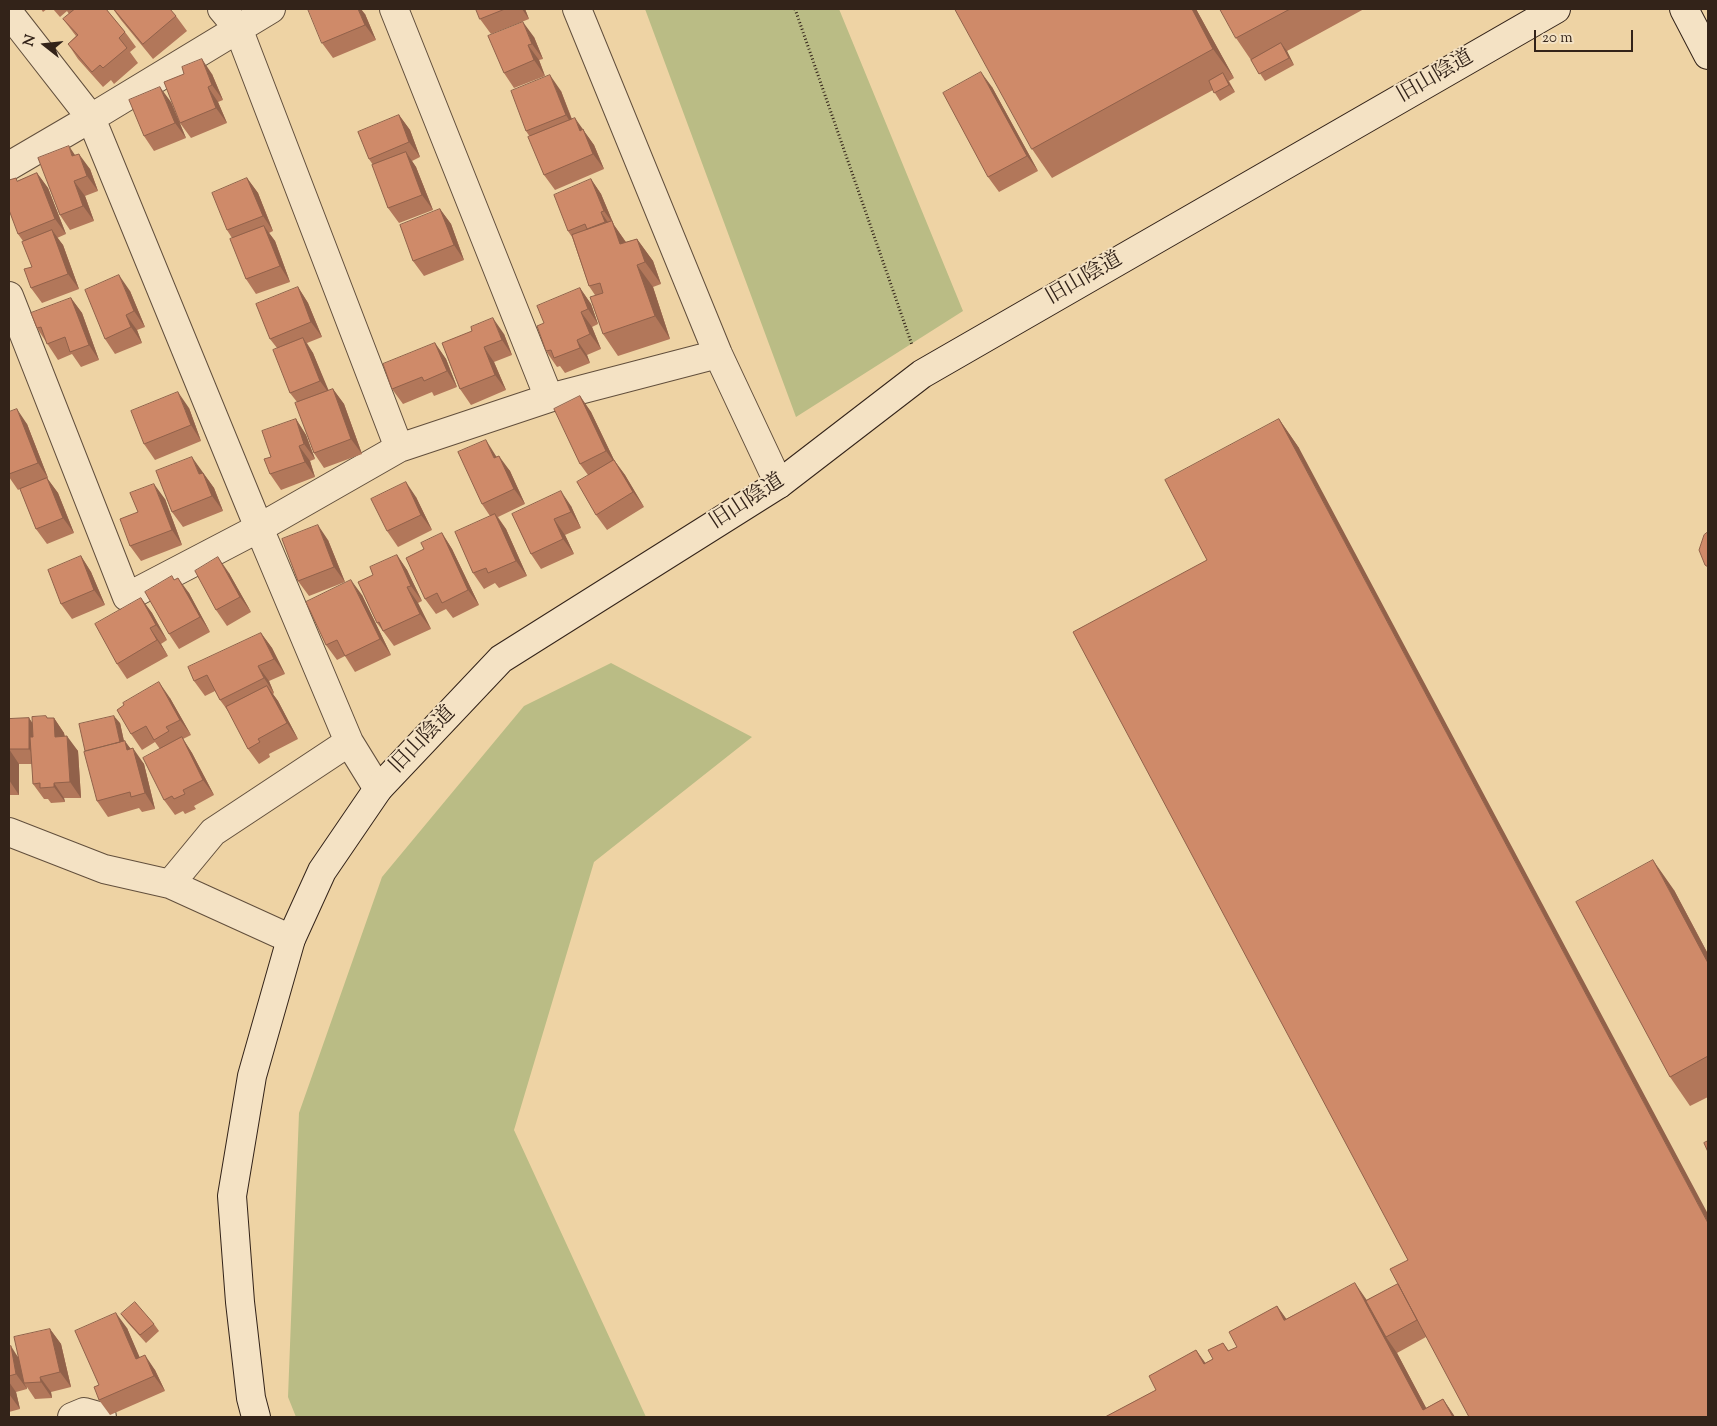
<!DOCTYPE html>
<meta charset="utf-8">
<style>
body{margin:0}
#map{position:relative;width:1717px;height:1426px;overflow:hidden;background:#eed3a4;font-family:"Sorts Mill Goudy",serif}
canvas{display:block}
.frame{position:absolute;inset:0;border:10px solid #332319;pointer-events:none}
.north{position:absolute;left:20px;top:20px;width:50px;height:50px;-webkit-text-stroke:4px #f4e2c4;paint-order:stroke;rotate:286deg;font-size:14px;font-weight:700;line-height:20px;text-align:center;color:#332319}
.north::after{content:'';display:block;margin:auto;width:18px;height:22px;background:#332319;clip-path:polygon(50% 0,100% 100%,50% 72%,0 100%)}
.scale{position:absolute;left:1534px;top:30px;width:99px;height:22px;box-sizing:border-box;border:2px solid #332319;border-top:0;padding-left:6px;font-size:15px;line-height:18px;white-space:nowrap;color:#332319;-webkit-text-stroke:4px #f4e2c4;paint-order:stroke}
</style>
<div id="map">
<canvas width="1717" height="1426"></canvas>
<div class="frame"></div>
<div class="north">N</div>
<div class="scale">20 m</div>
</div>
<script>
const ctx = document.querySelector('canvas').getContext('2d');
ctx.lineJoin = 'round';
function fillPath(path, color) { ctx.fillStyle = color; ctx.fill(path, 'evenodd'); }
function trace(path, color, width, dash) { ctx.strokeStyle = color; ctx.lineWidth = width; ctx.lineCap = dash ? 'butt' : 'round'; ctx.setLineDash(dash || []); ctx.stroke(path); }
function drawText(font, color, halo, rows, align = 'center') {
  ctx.font = font + ' "Sorts Mill Goudy","Noto Serif JP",serif'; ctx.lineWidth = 4; ctx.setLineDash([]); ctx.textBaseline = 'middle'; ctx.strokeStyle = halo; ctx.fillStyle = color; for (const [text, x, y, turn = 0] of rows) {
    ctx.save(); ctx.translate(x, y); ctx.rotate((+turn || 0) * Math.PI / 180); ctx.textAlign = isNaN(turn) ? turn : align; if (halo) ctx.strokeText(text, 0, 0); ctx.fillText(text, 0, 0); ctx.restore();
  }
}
const green = new Path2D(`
 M645,9H839L963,311L796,417Z
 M611,663L752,737L594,862L514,1130L646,1417H296L288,1397L299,1113L382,877L524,706Z`);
const path = new Path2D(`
 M795,9L912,345`);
const street = new Path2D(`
 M222,9L238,28L399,448
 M271,9L91,118L259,528L399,448L549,398L718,354
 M394,9L549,398
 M577,9L718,354L779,484
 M9,13L91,118L9,166
 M9,296L127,597L259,528L349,742
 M9,832L104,869L170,884L291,939
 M170,884L213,832L349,742L378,789
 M72,1417L84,1412L102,1417`);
const secondary = new Path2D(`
 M1684,9L1708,55
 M256,1417L251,1398L240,1302L232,1196L252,1076L291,939L322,871L378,789L501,659L779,484L922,374L1556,9`);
const wall = new Path2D(`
 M41,9H47L43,12Z
 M53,9H106L125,32L136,47L130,52L138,63L114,84L111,80L103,87L78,59L68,44L76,36L63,19L69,14L67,11L60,17Z
 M113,9L176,16L187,31L153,59L121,20Z
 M476,9H525L529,19L491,34L480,19Z
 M955,9H1196L1234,78L1229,81L1235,92L1220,101L1213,90L1052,178L1032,149Z
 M1220,9H1364L1287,51L1294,65L1265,81L1251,60L1236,38Z
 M365,14L376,40L333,58L322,43Z
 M534,37L543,59L539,60L545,76L514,88L504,73Z
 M212,74L223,100L218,102L227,123L191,138L180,123Z
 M992,87L1038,171L999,192L988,177Z
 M561,91L572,119L583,130L594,145L604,169L555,190L544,175L530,137L526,131Z
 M171,102L186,138L154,151L144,136Z
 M399,115L410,130L420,157L412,161L416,167L433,210L399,223L388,208L373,165L369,159Z
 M75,155L90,169L98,191L85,196L94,221L70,230L60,215Z
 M37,173L48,188L66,234L57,238L63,245L79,289L42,303L31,288L32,267L23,241L18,234V181Z
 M247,178L258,193L273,231L269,233L275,241L290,282L256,294L246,279L232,238L227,230Z
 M591,179L601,194L614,225L626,242L637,239L653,261L661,284L653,287L670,339L618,356L603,334L595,295L589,286L572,237L568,231Z
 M440,209L451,224L464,260L424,276L413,261Z
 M298,287L308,303L322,337L307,343L313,353L328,391L333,389L344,404L362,454L324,468L314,453L297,402L290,393L277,348L270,339Z
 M580,288L591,304L598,324L592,327L601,349L587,355L590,363L565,373L560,366L557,367L546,351L544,323Z
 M130,291L145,327L137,330L142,343L115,354L105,339Z
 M71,298L82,313L99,360L81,367L72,354L58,360L37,328Z
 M504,334L512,355L494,362L506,390L471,405L460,389L442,343Z
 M435,343L446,359L457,387L434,396L432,392L403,404L392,389Z
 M580,396L591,412L614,460L625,475L644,507L607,530L596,515L588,475L580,464Z
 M189,408L201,441L155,460L144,444Z
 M9,412L27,424L48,478H47L58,493L74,533L47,544L36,529L20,489L18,490L9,477Z
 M296,419L306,435L315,459L310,461L315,477L281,490L270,474L271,457Z
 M1279,419L1299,448L1426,1337L1397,1353L1426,1408L1443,1399L1455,1417H1105L1156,1390L1196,1350L1205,1363L1213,1359L1223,1343L1229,1351L1237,1347L1277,1306L1286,1319L1367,1300L1398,1284L1408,1260L1207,560Z
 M496,456L510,471L525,504L498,517L506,529L527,576L499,588L495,583L484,589L473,573L490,516L482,504Z
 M203,473L214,488L223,511L183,527L172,512Z
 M416,497L432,530L398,547L387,531Z
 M165,499L182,545L141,561L130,546L138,512Z
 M571,506L581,528L565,535L574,554L541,569L531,554L512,514Z
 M442,533L452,549L479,605L453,618L446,609L436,614L425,599L424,549Z
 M328,540L345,582L309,596L298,581Z
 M397,555L407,570L422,601L418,603L431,629L394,646L377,623L373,575Z
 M81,556L91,572L105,605L72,619L61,604Z
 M229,573L251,612L227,626L216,610Z
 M174,580L189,593L210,632L179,649L169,634Z
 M362,595L391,655L355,672L345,656L337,660L326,645Z
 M141,598L152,613L167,640L161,644L168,656L127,679L117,664Z
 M261,633L272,648L285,674L269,681L274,693L273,694L278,701L298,739L269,754L270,757L259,764L248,749L231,715L220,700L215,691L205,696L194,681Z
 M170,698L191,735L183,739L192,753L214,795L194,806L196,809L185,814L183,811L175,815L164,800L160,749L155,742L142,750L131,734Z
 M29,718L33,724L48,718H54L64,733L65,736L78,751L81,798H64L65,802L51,803L48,799H44L33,784L32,764H19V795H9V719Z
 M120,723L124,741L144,764L155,809L142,812L139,808L108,817L97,801Z
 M1674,890L1708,954V1097L1690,1106L1670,1077Z
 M121,1314L154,1324L159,1331L146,1343L127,1322Z
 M127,1328L139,1357L155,1370L165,1391L110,1415L99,1400V1385Z
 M50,1329L61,1344L71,1387L51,1392L52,1398L35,1399L27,1387V1389L16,1392L20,1409L9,1412V1347L18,1357Z`);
const shadedWall = new Path2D(`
 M358,9H361L365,14L376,40L365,25Z
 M522,9H525L529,19Z
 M1192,9H1196L1234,78L1213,49Z
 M523,22L534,37L543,59L532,44Z
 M1281,43L1287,51L1294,65L1289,58Z
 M528,45L539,60L545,76L534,60Z
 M202,59L212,74L223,100L212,85Z
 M981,72L992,87L1038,171L1027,156Z
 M1223,73L1228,81L1235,92L1229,85Z
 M550,75L561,91L576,131L566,115Z
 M160,87L171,102L186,138L175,123Z
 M208,87L218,102L227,123L216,108Z
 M399,115L410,130L420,157L409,142Z
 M575,118L594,145L604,169L593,154L580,131Z
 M69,146L79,161L72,156Z
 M406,152L416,167L433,210L422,195Z
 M79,154L90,169L98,191L87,176Z
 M37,173L48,188L66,234L55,219Z
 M247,178L258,193L273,231L263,216Z
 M591,179L601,194L614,225L627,244H620L612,222L604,211Z
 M74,181L85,196L94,221L83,206Z
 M440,209L451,224L464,260L454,245Z
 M601,212L611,227L616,237L605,222Z
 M264,226L275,241L290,282L280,266Z
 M52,230L63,245L79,289L68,274Z
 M637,239L653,261L661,284L645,262Z
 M637,265L653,287L670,339L655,316Z
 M119,275L130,291L145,327L134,311Z
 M298,287L308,303L322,337L311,322Z
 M580,288L591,304L598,324L588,309Z
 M71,298L82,313L99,360L89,345Z
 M581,312L592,327L601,349L590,334Z
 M126,315L137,330L142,343L131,327Z
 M493,318L504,334L512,355L502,340Z
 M303,338L313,353L331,396L320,381Z
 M577,340L587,355L590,363L580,348Z
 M435,343L446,359L457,387L447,371Z
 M484,347L494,362L506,390L495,375Z
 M333,389L344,404L362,454L351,439Z
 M178,392L189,408L201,441L191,425Z
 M580,396L591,412L617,466L606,451Z
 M17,409L27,424L48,478L38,463Z
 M296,419L306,435L315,459L304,444Z
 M1279,419L1299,448L1708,1214V1223Z
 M486,440L496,456L504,474L494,458Z
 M299,446L310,461L315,477L305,462Z
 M499,456L510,471L525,504L514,489Z
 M192,457L214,488L223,511L212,496L199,474Z
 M614,460L625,475L644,507L633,492Z
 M47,478L58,493L74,533L63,518Z
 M406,482L416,497L432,530L421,515Z
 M154,484L165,499L182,545L172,530Z
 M561,491L571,506L581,528L571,512Z
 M495,514L506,529L527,576L516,561Z
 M554,519L565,535L574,554L563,539Z
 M318,525L328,540L345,582L334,567Z
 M442,533L452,549L479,605L468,590Z
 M397,555L407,570L422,601L411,586Z
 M81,556L91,572L105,605L94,590Z
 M218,557L229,573L251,612L240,597Z
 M178,578L189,593L210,632L200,617Z
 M351,580L362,595L391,655L380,639Z
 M407,587L418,603L431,629L420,614Z
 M141,598L152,613L167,640L156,625Z
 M150,628L161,644L168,656L157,640Z
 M261,633L272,648L285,674L274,659Z
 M258,666L269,681L274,693L264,678Z
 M159,682L170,698L191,735L180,720Z
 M267,686L278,701L298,739L287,723Z
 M46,716L54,727V718L64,733L66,752L55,737Z
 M114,716L120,723L127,755L121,747Z
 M29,718L39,733V764L29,749Z
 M67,736L78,751L81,798L70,782Z
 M182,737L192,753L214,795L203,780Z
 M125,741L135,755L133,748L144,764L155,809L145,793L127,750Z
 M9,749L19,764V795L9,780Z
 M54,783L64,798L65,802L54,787Z
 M1653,860L1674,890L1708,954V963Z
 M1355,1283L1375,1312L1386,1337L1397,1353L1431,1417L1423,1410Z
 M1277,1306L1298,1335L1284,1320Z
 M116,1313L127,1328L147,1374L136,1359Z
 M50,1329L61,1344L71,1387L60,1372Z
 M11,1346L21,1362L24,1383L27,1389L16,1374Z
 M1196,1350L1217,1379L1204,1364Z
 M145,1355L155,1370L165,1391L154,1376Z
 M40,1377L51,1392L52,1398L41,1382Z
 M9,1382L16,1392L20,1409L9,1394Z
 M1443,1399L1455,1417H1453Z`);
const building = new Path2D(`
 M75,9H106L125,32L119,38L127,48L103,68L100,65L92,72L68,44L78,35L63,19Z
 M114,9H170L176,16L143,44Z
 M308,9H358L365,25L322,43Z
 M476,9H505L480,19Z
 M955,9H1192L1213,49L1032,149Z
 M1220,9H1290L1236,38Z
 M523,22L532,44L528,45L534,60L504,73L488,36Z
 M1281,43L1289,58L1259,74L1251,60Z
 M202,59L212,85L208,87L216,108L180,123L164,82L184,74L182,67Z
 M981,72L1027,156L988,177L943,93Z
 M1223,73L1229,85L1214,93L1209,81Z
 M550,75L566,115L526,131L511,91Z
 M160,87L175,123L144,136L129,100Z
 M399,115L409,142L369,159L358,132Z
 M575,118L580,131L583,129L593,154L544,175L528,137Z
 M69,146L72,156L79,154L87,176L74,181L83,206L60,215L38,158Z
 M406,152L422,195L388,208L372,165Z
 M37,173L55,219L18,234L9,210V180L16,178L17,181Z
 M247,178L263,216L227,230L212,193Z
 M591,179L604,211L601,212L605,222L587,229L585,224L568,231L554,195Z
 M440,209L454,245L413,261L400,225Z
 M612,221L620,244L637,239L645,262L637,265L655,316L603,334L590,297L603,293L600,283L589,286L572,235Z
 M264,226L280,266L246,279L230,239Z
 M52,230L68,274L31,288L24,269L32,267L22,242Z
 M119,275L134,311L126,315L131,327L105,339L85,290Z
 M298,287L311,322L270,339L256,304Z
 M580,288L588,309L581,312L590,334L577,340L580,348L554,358L551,350L546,351L537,326L544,323L537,306Z
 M71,298L89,345L70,352L65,337L47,344L41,327L37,328L31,313Z
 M493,318L502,340L484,347L495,375L460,389L442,343L472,331L471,327Z
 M303,338L320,381L290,393L273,350Z
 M435,343L447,371L424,381L422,377L392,389L383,364Z
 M333,389L351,439L314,453L295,403Z
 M178,392L191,425L144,444L131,411Z
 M580,396L606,451L580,464L554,409Z
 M17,409L38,463L9,474V412Z
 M296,419L304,444L299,446L305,462L270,474L264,459L271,457L262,431Z
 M1279,419L1708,1223V1417H1469L1390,1269L1408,1260L1073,632L1207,560L1165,480Z
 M486,440L494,458L499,456L514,489L482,504L458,452Z
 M192,457L199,474L203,473L212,496L172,512L156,471Z
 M614,460L633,492L596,515L577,482Z
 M47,478L63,518L36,529L20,489Z
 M406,482L421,515L387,531L371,499Z
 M154,484L172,530L130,546L120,519L138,512L130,493Z
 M561,491L571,512L554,519L563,539L531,554L512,514Z
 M495,514L516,561L488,573L486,568L473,573L455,532Z
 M318,525L334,567L298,581L282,539Z
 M1708,532V567L1705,565L1699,550L1704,535Z
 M442,533L468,590L442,603L437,593L425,599L406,558L424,549L421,543Z
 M397,555L411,586L407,587L420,614L383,631L379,622L377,623L358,582L373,575L370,567Z
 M81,556L94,590L61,604L48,570Z
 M218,557L240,597L216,610L195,571Z
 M172,576L174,580L178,578L200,617L169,634L145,592Z
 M351,580L380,639L345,656L337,640L326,645L306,602Z
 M141,598L156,625L150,628L157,640L117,664L95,624Z
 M261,633L274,659L258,666L264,678L220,700L207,675L194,681L188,667Z
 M159,682L180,720L166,727L169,731L154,740L146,726L131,734L117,710L124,705L123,703Z
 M267,686L287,723L258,739L260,742L248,749L226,707Z
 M46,716L47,718H54L55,737L67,736L70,782L54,783V787L40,788V783L33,784L30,737H33L32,717Z
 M114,716L120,742L85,751L79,724Z
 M29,718V749H9V719Z
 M182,737L203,780L183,790L185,794L174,799L172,796L164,800L143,758Z
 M125,741L127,750L133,748L145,793L131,797L130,792L97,801L84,752Z
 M1653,860L1708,963V1056L1670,1077L1576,902Z
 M1708,1141V1152L1704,1143Z
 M1355,1283L1423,1410L1443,1399L1453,1417H1105L1156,1390L1149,1376L1196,1350L1204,1364L1213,1359L1208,1350L1223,1343L1228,1351L1237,1347L1229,1332L1277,1306L1284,1320Z
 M1398,1284L1417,1320L1386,1337L1366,1301Z
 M135,1302L154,1324L140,1335L121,1314Z
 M116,1313L136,1359L145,1355L154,1376L99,1400L94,1387L99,1385L75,1331Z
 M50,1329L60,1372L40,1377L41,1382L24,1383L14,1337Z
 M11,1346L16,1374L9,1376V1347Z`);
const streetNames = [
 ["旧山陰道",1436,78,-30],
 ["旧山陰道",1085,280,-30],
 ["旧山陰道",748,503,-33],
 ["旧山陰道",424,741,-46]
];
fillPath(green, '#babc85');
trace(street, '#624f3c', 30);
trace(secondary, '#332319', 30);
trace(path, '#332319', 3, [1, 2.5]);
trace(street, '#f4e2c4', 28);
trace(secondary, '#f4e2c4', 28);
fillPath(wall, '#b2775a');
fillPath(shadedWall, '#91614a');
fillPath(building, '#cf8a69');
trace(building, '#91614a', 1);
drawText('21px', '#332319', '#f4e2c4', streetNames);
</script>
